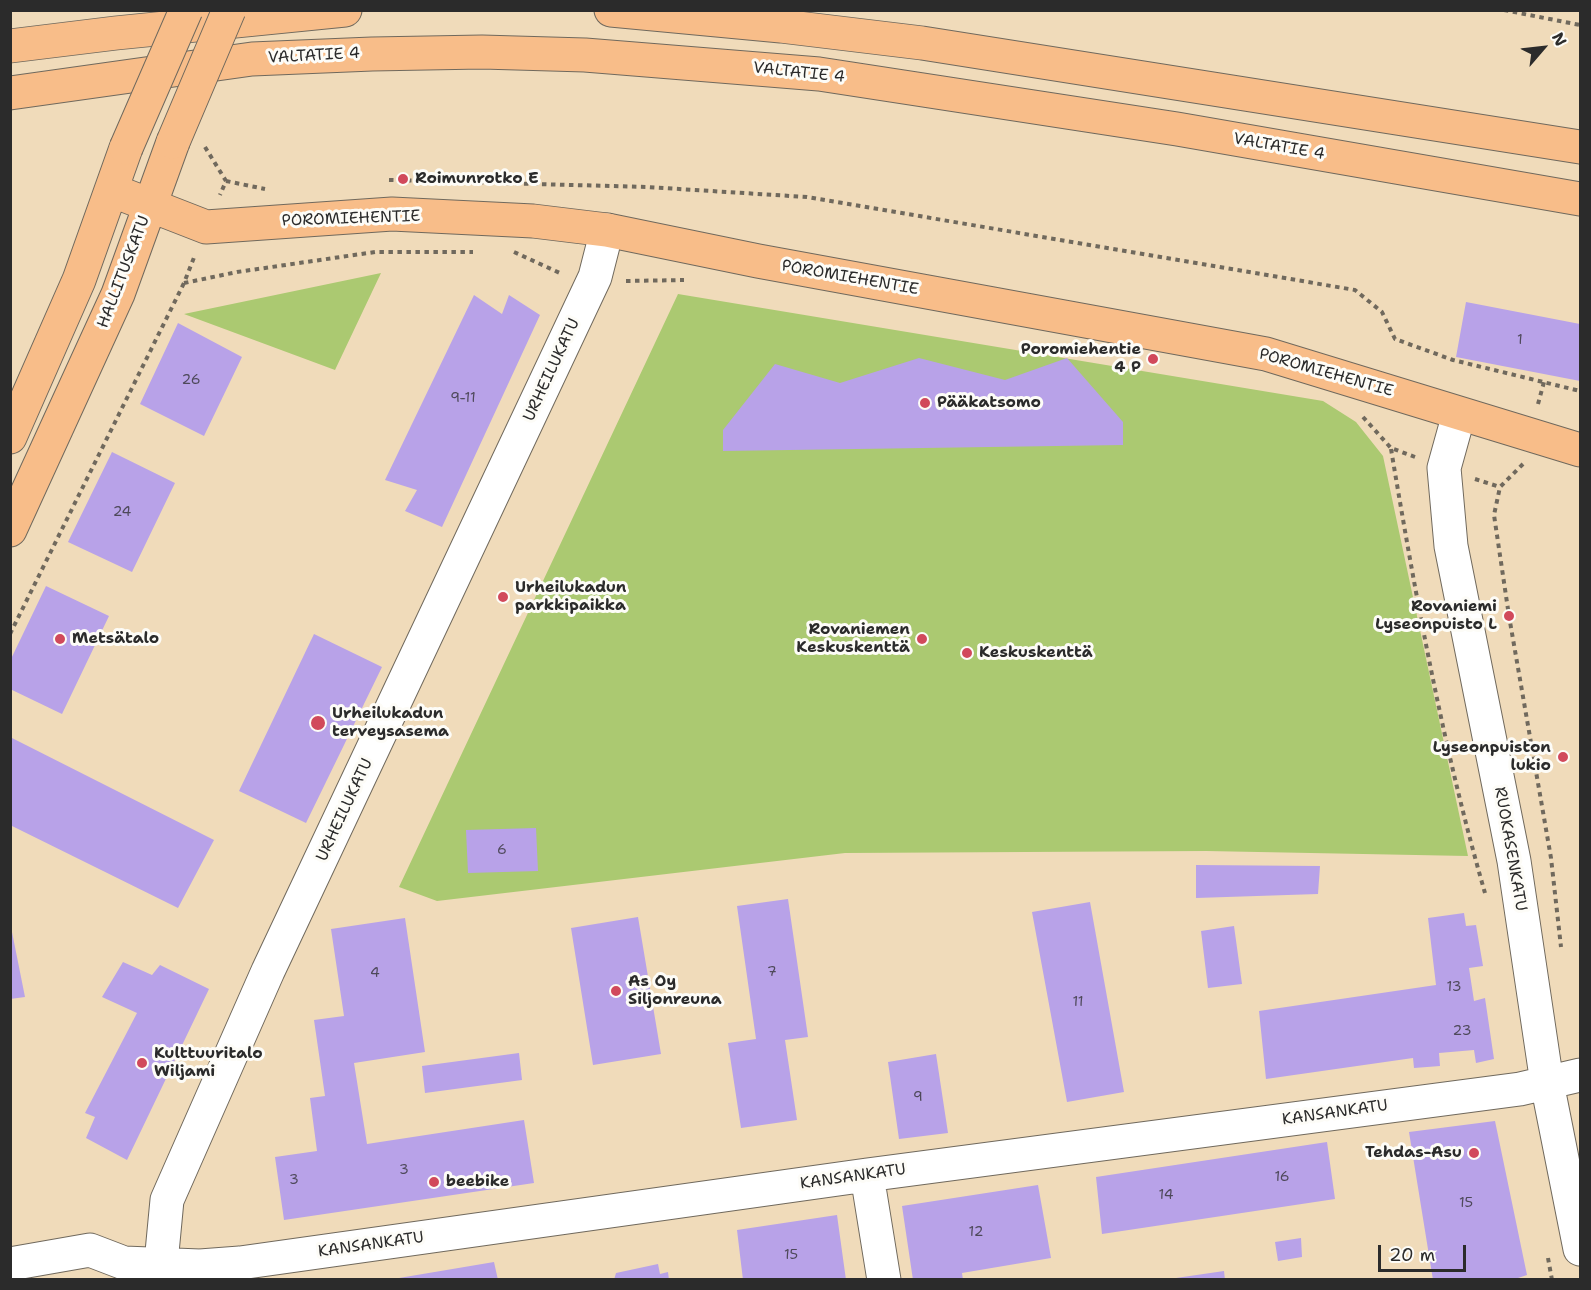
<!DOCTYPE html>
<meta charset="utf-8">
<style>
body{margin:0}
#map{position:relative;width:1591px;height:1290px;overflow:hidden;background:#f0dbba;font-family:"Shantell Sans",sans-serif}
canvas{display:block}
.frame{position:absolute;inset:0;border:12px solid #2b2b2b;pointer-events:none}
.north{position:absolute;left:1513px;top:18px;width:60px;height:60px;-webkit-text-stroke:4px #fdfcf7;paint-order:stroke;rotate:62deg;font-size:16px;font-weight:700;line-height:24px;text-align:center;color:#2b2b2b}
.north::after{content:'';display:block;margin:auto;width:21px;height:27px;background:#2b2b2b;clip-path:polygon(50% 0,100% 100%,50% 72%,0 100%)}
.scale{position:absolute;left:1378px;top:1245px;width:88px;height:27px;box-sizing:border-box;border:3px solid #2b2b2b;border-top:0;padding-left:8px;font-size:18px;line-height:21px;white-space:nowrap;color:#2b2b2b;-webkit-text-stroke:4px #fdfcf7;paint-order:stroke}
</style>
<div id="map">
<canvas width="1591" height="1290"></canvas>
<div class="frame"></div>
<div class="north">N</div>
<div class="scale">20 m</div>
</div>
<script>
const ctx = document.querySelector('canvas').getContext('2d');
ctx.lineJoin = 'round';
function fillPath(path, color) { ctx.fillStyle = color; ctx.fill(path, 'evenodd'); }
function trace(path, color, width, dash) { ctx.strokeStyle = color; ctx.lineWidth = width; ctx.lineCap = dash ? 'butt' : 'round'; ctx.setLineDash(dash || []); ctx.stroke(path); }
function drawText(font, color, halo, rows, align = 'center') {
  ctx.font = font + ' "Shantell Sans",sans-serif'; ctx.lineWidth = 6; ctx.setLineDash([]); ctx.textBaseline = 'middle'; ctx.strokeStyle = halo; ctx.fillStyle = color; for (const [text, x, y, turn = 0] of rows) {
    ctx.save(); ctx.translate(x, y); ctx.rotate((+turn || 0) * Math.PI / 180); ctx.textAlign = isNaN(turn) ? turn : align; if (halo) ctx.strokeText(text, 0, 0); ctx.fillText(text, 0, 0); ctx.restore();
  }
}
const green = new Path2D(`
 M381,273L335,370L184,314Z
 M678,294L1323,401L1356,422L1383,456L1468,856L1206,851L845,853L437,901L399,887Z`);
const building = new Path2D(`
 M474,295L502,314L509,295L540,315L442,527L405,511L417,490L385,480Z
 M1466,302L1580,324V381L1456,357Z
 M178,323L242,357L204,436L140,404Z
 M919,358L1005,380L1067,358L1123,422V445L723,451V430L775,364L840,383Z
 M112,452L175,483L132,572L68,542Z
 M46,586L109,616L62,714L10,689V661Z
 M314,634L382,667L306,823L239,791Z
 M10,737L214,840L178,908L10,825Z
 M536,828L538,871L468,873L466,830Z
 M1196,865L1320,866L1318,894L1196,898Z
 M788,899L808,1037L785,1040L797,1120L741,1128L728,1043L756,1039L737,906Z
 M1090,902L1124,1092L1067,1102L1032,912Z
 M1464,913L1466,926L1476,925L1483,966L1469,968L1474,1001L1485,998L1494,1059L1476,1063L1474,1050L1439,1053L1440,1066L1414,1068L1413,1058L1266,1079L1259,1011L1436,985L1428,918Z
 M638,917L661,1054L593,1065L571,928Z
 M405,918L425,1052L354,1063L367,1144L524,1120L534,1183L284,1220L275,1157L317,1151L310,1098L325,1096L314,1020L344,1016L331,929Z
 M10,922L25,997L10,999Z
 M1234,926L1242,984L1208,988L1201,931Z
 M123,962L152,975L160,965L209,989L127,1160L86,1138L95,1117L85,1113L137,1013L102,997Z
 M519,1053L522,1080L425,1093L422,1066Z
 M936,1054L948,1133L899,1139L888,1062Z
 M1495,1121L1527,1275L1512,1280H1433L1409,1132Z
 M1327,1142L1335,1199L1102,1234L1096,1177Z
 M1038,1185L1051,1258L962,1273L963,1280H913L902,1206Z
 M837,1215L846,1280H743L737,1230Z
 M1301,1238L1302,1257L1278,1261L1275,1242Z
 M494,1262L498,1280H399V1278Z
 M658,1264L660,1274L668,1272L669,1280H614L616,1273Z
 M1224,1271L1225,1280H1176V1278Z`);
const path = new Path2D(`
 M1504,10L1580,25
 M205,147L226,181L220,195
 M389,180L647,187L807,197L1355,290L1382,312L1395,339L1453,360L1580,391
 M226,181L265,189
 M514,252L562,274
 M626,281L684,280
 M184,283L237,272L375,252H473
 M1538,404L1544,382
 M1363,417L1391,448L1415,457
 M1391,449C1416,598 1443,748 1485,893
 M1523,464L1500,487L1494,515L1509,616L1551,858L1561,947
 M1475,479L1500,487
 M10,634L184,283L195,255
 M1548,1258L1552,1280`);
const minor = new Path2D(`
 M1459,414L1444,468L1451,546L1514,861L1547,1083L1580,1249
 M867,1175L884,1280
 M161,1263L167,1200L268,971L595,277L607,230
 M10,1264L90,1250L124,1263L200,1266L240,1263L867,1175L1520,1089L1580,1075`);
const major = new Path2D(`
 M111,190L206,227L392,214L533,221L607,230L758,261L1266,354L1580,450
 M10,437L79,280L126,148
 M10,530L118,294L173,142`);
const highway = new Path2D(`
 M611,10L781,26L922,43L1580,147
 M10,46L116,33L345,10
 M10,93L252,59L372,54L482,52L585,55L819,74L1177,129L1580,199`);
const majorBridge = new Path2D(`
 M173,142L229,10
 M126,148L186,10`);
const markers = [
 [403,179,6,"#d1495b"],
 [1153,359,6,"#d1495b"],
 [925,403,6,"#d1495b"],
 [503,597,6,"#d1495b"],
 [1509,616,6,"#d1495b"],
 [60,639,6,"#d1495b"],
 [922,639,6,"#d1495b"],
 [967,653,6,"#d1495b"],
 [318,723,8,"#d1495b"],
 [1563,757,6,"#d1495b"],
 [616,991,6,"#d1495b"],
 [142,1063,6,"#d1495b"],
 [1474,1153,6,"#d1495b"],
 [434,1182,6,"#d1495b"]
];
const numberNames = [
 ["1",1520,340],
 ["26",191,380],
 ["9-11",463,398],
 ["24",122,512],
 ["6",502,850],
 ["7",772,972],
 ["4",375,973],
 ["13",1454,987],
 ["11",1078,1002],
 ["23",1462,1031],
 ["9",918,1097],
 ["3",404,1170],
 ["16",1282,1177],
 ["3",294,1180],
 ["14",1166,1195],
 ["15",1466,1203],
 ["12",976,1232],
 ["15",791,1255]
];
const streetNames = [
 ["VALTATIE 4",314,56,-3],
 ["VALTATIE 4",799,73,6],
 ["VALTATIE 4",1279,147,10],
 ["POROMIEHENTIE",351,219,-2],
 ["HALLITUSKATU",124,272,-69],
 ["POROMIEHENTIE",850,278,10],
 ["URHEILUKATU",552,370,-65],
 ["POROMIEHENTIE",1326,373,16],
 ["URHEILUKATU",345,810,-65],
 ["RUOKASENKATU",1510,849,80],
 ["KANSANKATU",1335,1113,-8],
 ["KANSANKATU",853,1177,-8],
 ["KANSANKATU",371,1245,-8]
];
const poiNames = [
 ["Roimunrotko E",415,179],
 ["Poromiehentie",1141,350,"right"],
 ["4 P",1141,368,"right"],
 ["Pääkatsomo",937,403],
 ["Urheilukadun",515,588],
 ["parkkipaikka",515,606],
 ["Rovaniemi",1497,607,"right"],
 ["Lyseonpuisto L",1497,625,"right"],
 ["Rovaniemen",910,630,"right"],
 ["Keskuskenttä",910,648,"right"],
 ["Metsätalo",72,639],
 ["Keskuskenttä",979,653],
 ["Urheilukadun",332,714],
 ["terveysasema",332,732],
 ["Lyseonpuiston",1551,748,"right"],
 ["lukio",1551,766,"right"],
 ["As Oy",628,982],
 ["Siljonreuna",628,1000],
 ["Kulttuuritalo",154,1054],
 ["Wiljami",154,1072],
 ["Tehdas-Asu",1462,1153,"right"],
 ["beebike",446,1182]
];
fillPath(green, '#abc971');
fillPath(building, '#b8a2e8');
trace(minor, '#70695d', 35);
trace(major, '#70695d', 35);
trace(highway, '#70695d', 35);
trace(path, '#70695d', 4, [4.5, 4.5]);
trace(minor, '#fff', 33);
trace(major, '#f8bd89', 33);
trace(highway, '#f8bd89', 33);
trace(majorBridge, '#70695d', 35, []);
trace(majorBridge, '#f8bd89', 33);
for (const [x, y, r, color] of markers) { const dot = new Path2D(); dot.arc(x, y, r, 0, 2 * Math.PI); ctx.fillStyle = color; ctx.fill(dot); trace(dot, '#fdfcf7', 2); }
drawText('14px', '#4e495a', null, numberNames);
drawText('16px', '#2b2b2b', '#fdfcf7', streetNames);
drawText('bold 16px', '#2b2b2b', '#fdfcf7', poiNames, 'left');
</script>
